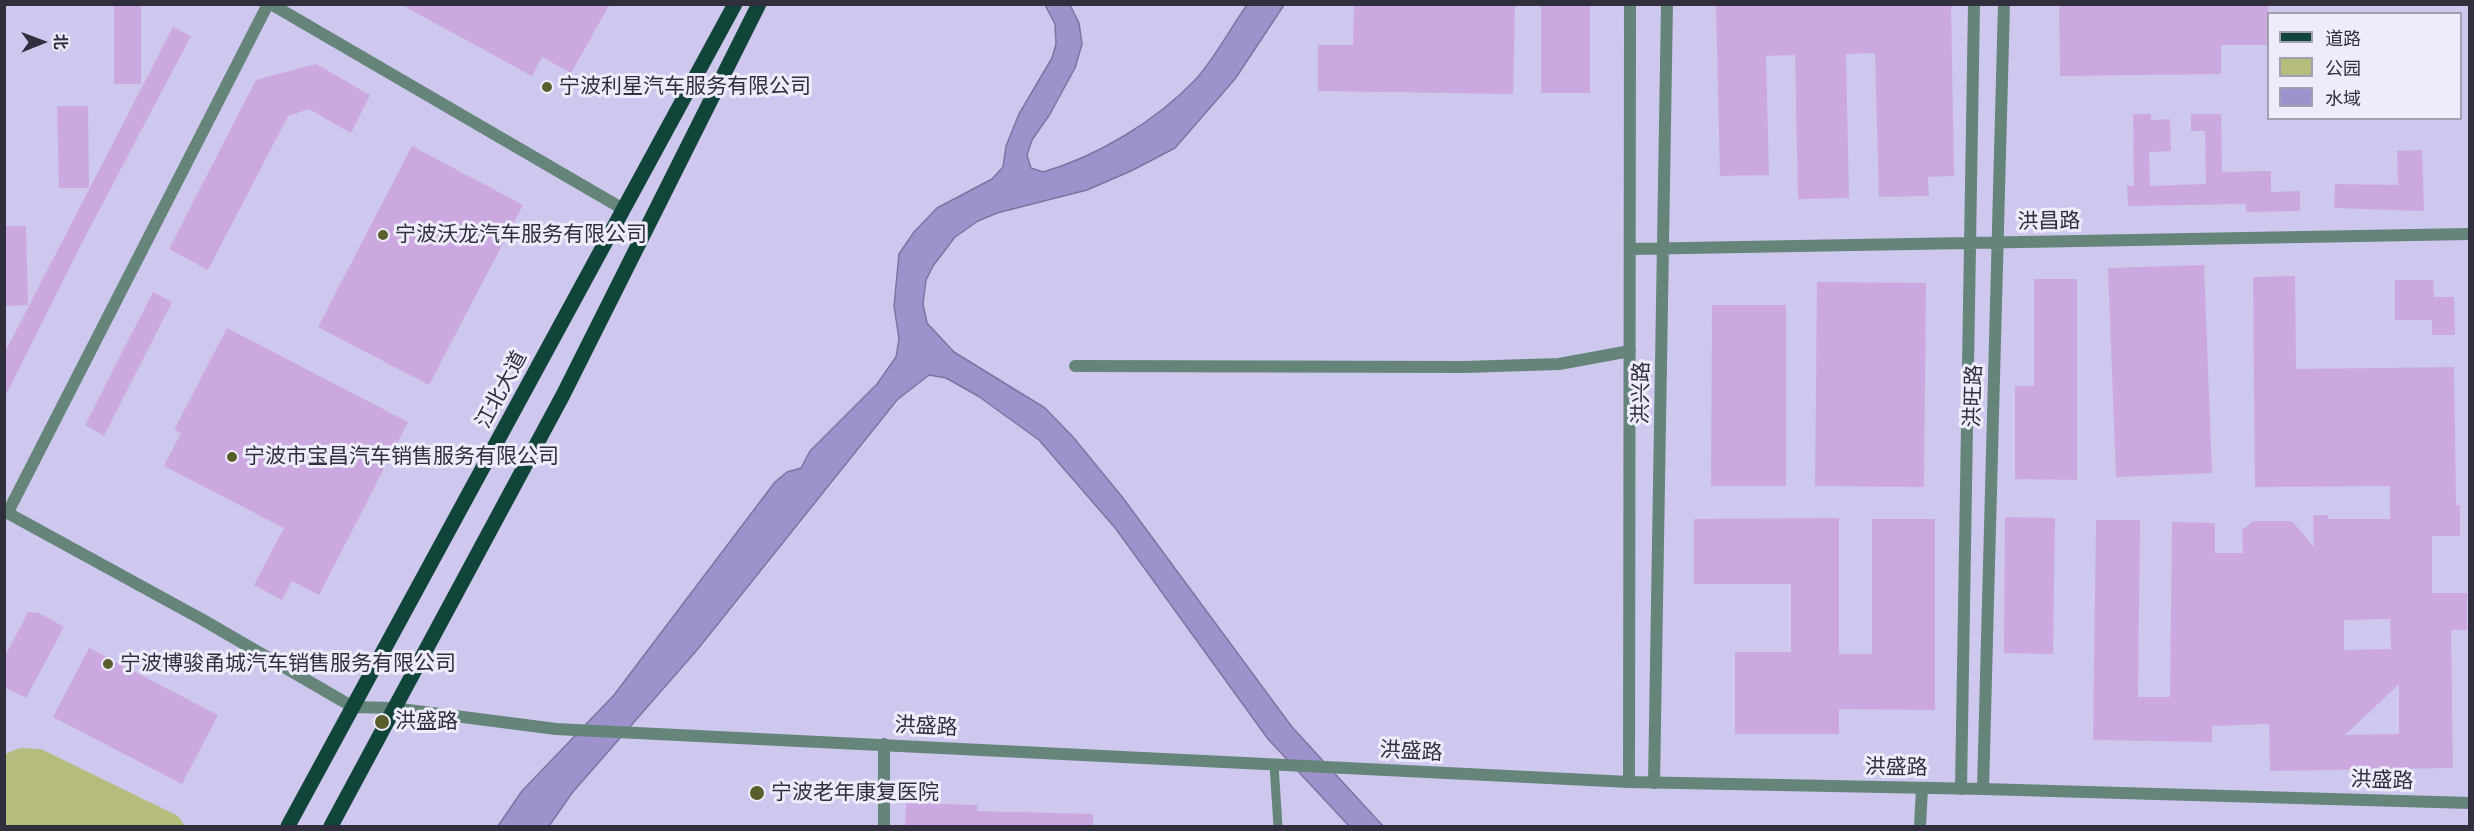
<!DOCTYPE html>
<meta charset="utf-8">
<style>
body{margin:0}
#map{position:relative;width:2474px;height:831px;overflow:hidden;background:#cec8ef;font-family:"Fira Sans Condensed","Noto Sans SC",sans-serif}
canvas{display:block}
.frame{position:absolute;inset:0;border:6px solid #312e3d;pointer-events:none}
.legend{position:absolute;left:2267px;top:12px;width:195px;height:108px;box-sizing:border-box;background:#eeecfc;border:2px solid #a2a0b0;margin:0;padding:8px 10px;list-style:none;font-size:18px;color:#312e3d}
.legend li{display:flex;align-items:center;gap:12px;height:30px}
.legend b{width:30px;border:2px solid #a2a0b0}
.north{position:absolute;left:12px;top:12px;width:60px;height:60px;-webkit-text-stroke:4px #eeecfc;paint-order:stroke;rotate:89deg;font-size:16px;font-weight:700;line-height:24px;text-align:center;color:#312e3d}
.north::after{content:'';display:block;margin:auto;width:21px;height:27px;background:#312e3d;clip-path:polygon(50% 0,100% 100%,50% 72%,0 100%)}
</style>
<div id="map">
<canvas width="2474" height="831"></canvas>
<div class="frame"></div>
<ul class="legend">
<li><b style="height:8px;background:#124539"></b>道路</li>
<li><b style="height:16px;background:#b6bc7d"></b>公园</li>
<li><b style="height:16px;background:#9d92cc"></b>水域</li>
</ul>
<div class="north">北</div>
</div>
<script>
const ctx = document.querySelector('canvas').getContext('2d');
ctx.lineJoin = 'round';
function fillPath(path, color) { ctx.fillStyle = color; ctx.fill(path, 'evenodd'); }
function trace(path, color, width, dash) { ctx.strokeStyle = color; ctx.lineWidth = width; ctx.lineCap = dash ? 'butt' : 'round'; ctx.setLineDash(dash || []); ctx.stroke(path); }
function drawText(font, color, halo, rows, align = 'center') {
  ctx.font = font + ' "Fira Sans Condensed","Noto Sans SC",sans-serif'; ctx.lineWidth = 6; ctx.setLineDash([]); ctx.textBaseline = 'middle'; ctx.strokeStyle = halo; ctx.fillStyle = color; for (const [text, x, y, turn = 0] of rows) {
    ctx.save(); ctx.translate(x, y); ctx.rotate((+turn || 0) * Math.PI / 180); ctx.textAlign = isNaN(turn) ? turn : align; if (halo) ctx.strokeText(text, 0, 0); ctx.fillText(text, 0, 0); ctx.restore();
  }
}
const green = new Path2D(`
 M20,748L41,749L178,816L185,826H5V754Z`);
const water = new Path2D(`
 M1045,5H1070L1079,23L1082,44L1075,68L1050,114L1032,140L1027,155L1031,168L1043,172C1096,157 1156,121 1195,80C1213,61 1231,27 1247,5H1284L1235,79L1175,148L1131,171L1087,190L997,213L978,221L955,237L933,266L926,280L923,304L927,323L954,352L1045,408L1073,437L1123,498L1292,727L1383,826H1349L1268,739L1116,529L1039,440L978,396L946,378L929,375L897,400L697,650L572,793L549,826H498L522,791L614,695L775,482L787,472L801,468L810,451L877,384L896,357L899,339L894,306L899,254L914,232L937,208L992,179L1003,167L1006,146L1019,114L1052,58L1056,44L1055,24Z`);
const building = new Path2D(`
 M114,4H141V84H114Z
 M400,4H610L571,73L542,57L532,76Z
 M1354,4H1515L1513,94L1318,91V45H1353Z
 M1541,4H1590V93H1541Z
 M1716,4H1951L1954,176L1928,177L1929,196L1879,197L1875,53L1846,54L1849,198L1798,199L1795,55L1766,56L1769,175L1720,176Z
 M2059,4H2268V45H2221V74L2060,76Z
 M173,27L191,36L84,239L4,399V354Z
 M316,64L370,95L351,133L309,109L288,116L208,270L169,249L256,80Z
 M57,106H88L89,188H59Z
 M2133,114H2151V120L2170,119L2171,151L2149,152L2150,186L2206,184L2205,131H2191V114H2221L2222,172L2271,171V192L2300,191V211L2246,212V204L2128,206L2127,186H2134Z
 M412,146L523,205L429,385L318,327Z
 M2422,150L2424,211L2334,208L2335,184L2398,185L2397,151Z
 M4,226H26L28,305L4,306Z
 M2204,265L2212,473L2116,477L2108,268Z
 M2295,276L2296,369L2454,367L2456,505H2460V536H2432V593H2467V630H2451L2453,768L2270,771L2269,724L2212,726V742L2093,740L2096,520H2140L2138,697H2170L2172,522L2215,523V553H2243L2242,530L2253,521H2292L2314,547L2313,515H2328V519H2390V486L2255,487L2253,277ZM2390,619L2391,649L2344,650V620ZM2399,684V734L2345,735Z
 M2034,279H2077V480L2015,479V386H2034Z
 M2395,280H2433L2434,297H2454L2455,335H2432V320H2395Z
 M1817,282L1926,283L1924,487L1815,486Z
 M153,292L172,302L104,436L85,425Z
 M1712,305H1786V486H1711Z
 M227,328L408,422L319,595L292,581L282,600L254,585L284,528L164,466L181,433L174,430Z
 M2005,517L2055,518L2053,654L2004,653Z
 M1839,518V654H1872V519H1935V710L1839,709V734H1735V652H1791V584H1694V519Z
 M28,612L39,613L64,627L26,698L4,687V658Z
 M89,648L218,715L182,784L53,717Z
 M906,803L978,805L977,811L1093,814V826H905Z`);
const service = new Path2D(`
 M1274,765L1278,826`);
const minor = new Path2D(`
 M271,4L623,209
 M1630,249L2470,234
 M1075,366L1464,367L1559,364L1630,351
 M8,512L268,4
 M1629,782L1630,4
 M1654,783L1667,4
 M1961,789L1974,4
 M1983,789L2004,4
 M884,826V744
 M1920,826L1922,788`);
const tertiary = new Path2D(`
 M4,511L203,620L353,707L393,708L556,729L1629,782L1983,789L2470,803`);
const primary = new Path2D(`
 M288,826L735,4
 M331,826L563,395L759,4`);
const markers = [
 [547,87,6,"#5a5e2c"],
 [383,235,6,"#5a5e2c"],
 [232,457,6,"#5a5e2c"],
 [108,664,6,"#5a5e2c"],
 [382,722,8,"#5a5e2c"],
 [757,793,8,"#5a5e2c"]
];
const poiNames = [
 ["宁波利星汽车服务有限公司",559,87],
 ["宁波沃龙汽车服务有限公司",395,235],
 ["宁波市宝昌汽车销售服务有限公司",244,457],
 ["宁波博骏甬城汽车销售服务有限公司",120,664],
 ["洪盛路",395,722],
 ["宁波老年康复医院",771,793]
];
const streetNames = [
 ["洪昌路",2049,222,-1],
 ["江北大道",502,390,-62],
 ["洪兴路",1642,393,-89],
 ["洪旺路",1974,396,-88],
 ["洪盛路",926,727,3],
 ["洪盛路",1411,752,3],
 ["洪盛路",1896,768,1],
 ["洪盛路",2382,781,2]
];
fillPath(green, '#b6bc7d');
fillPath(water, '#9d92cc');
trace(water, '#7d74a1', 1.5);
fillPath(building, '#cba8df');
trace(service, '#65847a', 9);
trace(minor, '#65847a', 12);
trace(tertiary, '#65847a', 12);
trace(primary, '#124539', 15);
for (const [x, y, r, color] of markers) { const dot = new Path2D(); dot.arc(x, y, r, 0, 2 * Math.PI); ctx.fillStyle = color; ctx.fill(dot); trace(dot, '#eeecfc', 2); }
drawText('21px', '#312e3d', '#eeecfc', poiNames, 'left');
drawText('21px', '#312e3d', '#eeecfc', streetNames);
</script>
